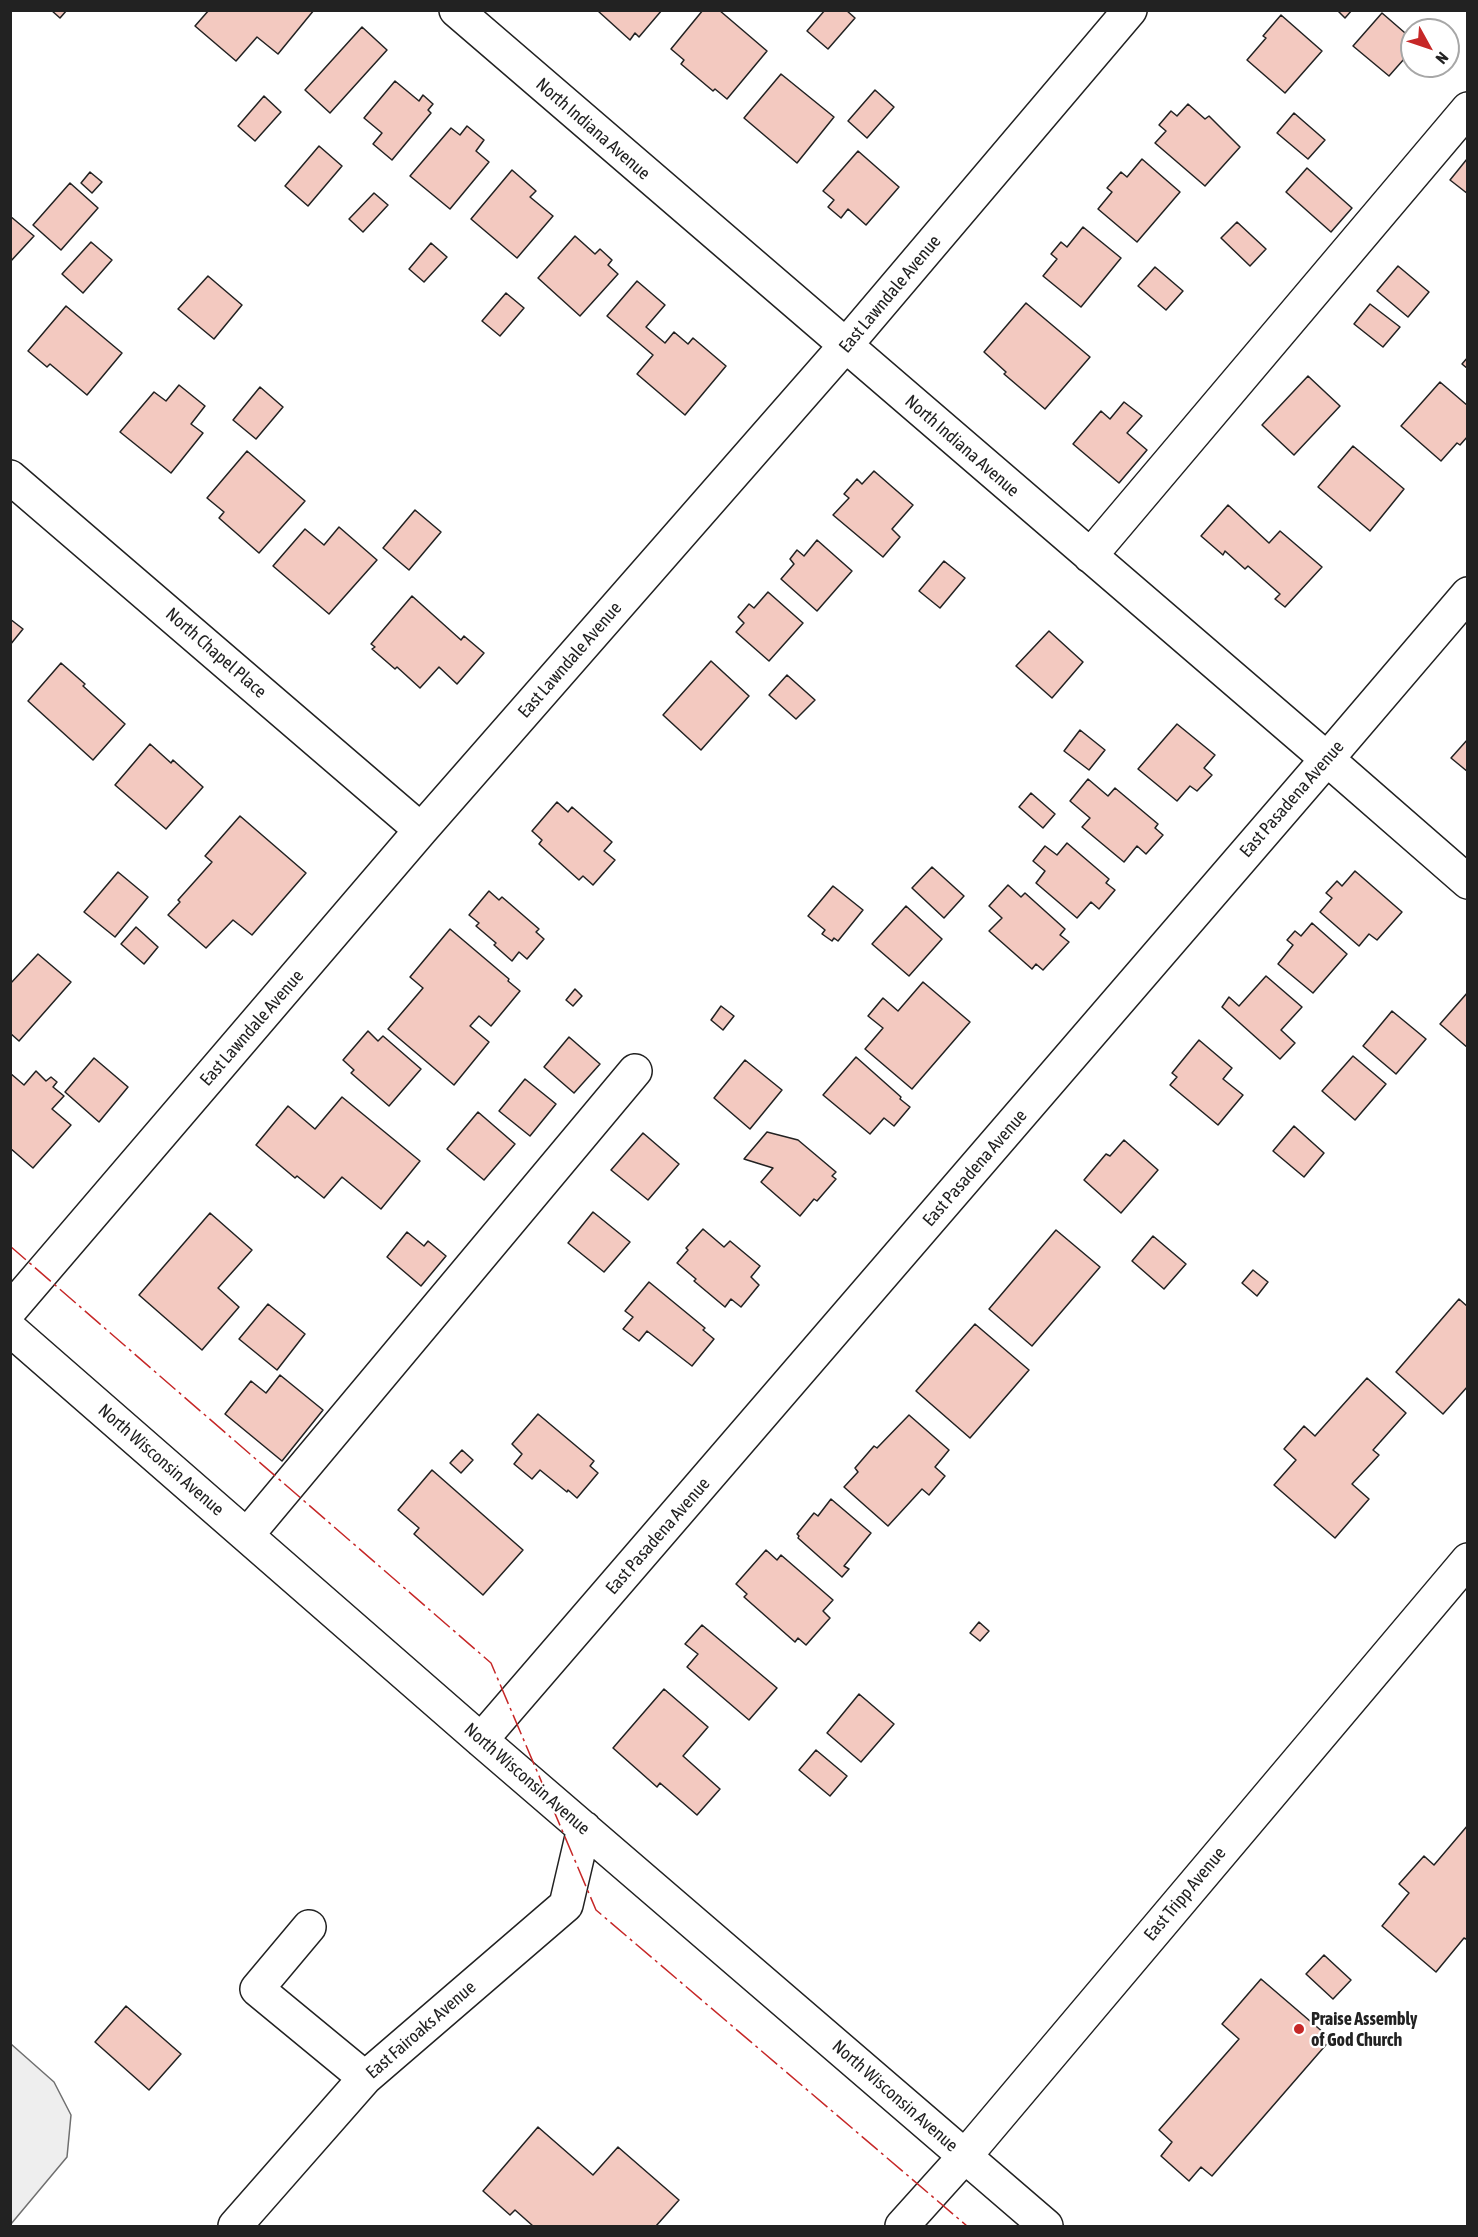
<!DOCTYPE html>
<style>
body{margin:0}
#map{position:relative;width:1478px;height:2237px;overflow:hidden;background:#fff;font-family:"Asap Condensed",sans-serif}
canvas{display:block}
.frame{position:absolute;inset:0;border:12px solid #222;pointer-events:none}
.north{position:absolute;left:1400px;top:18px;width:60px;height:60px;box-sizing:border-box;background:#fff;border:2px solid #a7a7a7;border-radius:50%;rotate:130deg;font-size:16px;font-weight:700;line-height:24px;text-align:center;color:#222}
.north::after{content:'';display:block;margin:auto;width:21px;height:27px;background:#c62828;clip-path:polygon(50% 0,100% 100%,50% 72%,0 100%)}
</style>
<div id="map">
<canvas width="1478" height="2237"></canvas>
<div class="frame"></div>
<div class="north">N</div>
</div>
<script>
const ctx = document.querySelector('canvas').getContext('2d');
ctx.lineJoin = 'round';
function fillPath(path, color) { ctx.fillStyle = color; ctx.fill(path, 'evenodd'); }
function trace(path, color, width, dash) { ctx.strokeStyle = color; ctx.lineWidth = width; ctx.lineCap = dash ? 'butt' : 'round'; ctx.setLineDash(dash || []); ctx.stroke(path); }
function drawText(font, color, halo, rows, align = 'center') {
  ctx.font = font + ' "Asap Condensed",sans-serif'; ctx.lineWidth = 4.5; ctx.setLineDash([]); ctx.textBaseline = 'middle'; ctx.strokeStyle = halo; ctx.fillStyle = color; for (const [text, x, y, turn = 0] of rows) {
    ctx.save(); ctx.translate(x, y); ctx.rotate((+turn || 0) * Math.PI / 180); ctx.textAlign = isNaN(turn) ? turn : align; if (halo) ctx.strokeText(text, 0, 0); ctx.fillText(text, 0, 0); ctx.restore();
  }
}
const green = new Path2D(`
 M11,2044L54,2082L71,2115L67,2157L11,2224Z`);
const building = new Path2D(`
 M51,10H67L60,18Z
 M209,10H314L278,54L257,37L236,61L195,26Z
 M662,10L639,37L635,33L630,40L598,11Z
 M703,10H719L767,51L727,99L715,89L713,91L681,64L684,60L671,49Z
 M825,10H846L855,18L828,49L807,31Z
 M1337,10H1352L1345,18Z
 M1382,13L1412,39V50L1389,76L1353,46Z
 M1281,15L1322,51L1285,93L1247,60L1266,38L1263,36Z
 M362,27L387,50L330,113L305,90Z
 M781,74L834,117L797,163L744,118Z
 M395,81L419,101L423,95L433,104L428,110L431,113L392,160L373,144L382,133L364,118Z
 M875,90L894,107L867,138L848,121Z
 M264,96L281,112L255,141L238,126Z
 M1188,104L1205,119L1209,116L1240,147L1205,186L1155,143L1166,131L1159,125L1171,111L1177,116Z
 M1294,113L1325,140L1308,159L1277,133Z
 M467,126L484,140L476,151L489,162L450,209L410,176L451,128L460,135Z
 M319,146L342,166L308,206L285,186Z
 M858,151L899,187L866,225L848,209L841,218L828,207L834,200L823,191Z
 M1142,159L1180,192L1137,242L1098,209L1112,192L1107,188L1121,172L1127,177Z
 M1467,159H1468V194L1450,180Z
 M1307,168L1352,208L1331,232L1286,192Z
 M512,170L536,191L530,197L553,216L517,258L471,219Z
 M90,172L102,182L92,193L81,183Z
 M70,183L98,208L61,250L33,225Z
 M374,193L388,205L363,232L349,219Z
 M10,216L34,236L10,262Z
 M1237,222L1266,249L1250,266L1221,238Z
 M1083,227L1121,258L1081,307L1043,276L1057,259L1051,254L1061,242L1067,247Z
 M575,236L595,254L600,249L612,260L608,265L618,274L580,316L538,278Z
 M91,242L112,260L83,293L62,274Z
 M431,243L447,257L424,282L409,269Z
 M1398,266L1429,292L1408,317L1377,291Z
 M1155,267L1183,291L1166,310L1138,286Z
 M208,276L242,305L214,339L178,309Z
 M637,281L665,305L646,327L665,343L674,332L688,344L693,338L726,366L685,415L637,374L653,355L607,316Z
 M506,293L524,308L500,336L482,321Z
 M1026,303L1090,357L1045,409L1004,374L1006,372L984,352Z
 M1370,304L1400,327L1383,347L1354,324Z
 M66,306L122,353L87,395L50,364L47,367L28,351Z
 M1468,357V369L1462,364Z
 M1308,376L1340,406L1294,455L1262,425Z
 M1440,382L1468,406V436L1460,445L1457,443L1441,461L1401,426Z
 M179,385L205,406L191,424L203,433L171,473L120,432L154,392L166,401Z
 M260,387L283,407L256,439L233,420Z
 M1124,402L1142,416L1127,433L1147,450L1119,483L1073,444L1101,411L1110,419Z
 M1353,446L1404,489L1370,531L1318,487Z
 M247,451L305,501L259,553L219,518L224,512L207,498Z
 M874,471L913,505L892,529L900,537L883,557L833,515L849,498L844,494L857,479L862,484Z
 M1228,505L1269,543L1280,531L1322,567L1285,607L1275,599L1280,594L1248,566L1245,569L1225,551L1223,555L1201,536Z
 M415,510L441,532L409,570L383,548Z
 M339,527L377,560L329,614L273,566L305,529L324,545Z
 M817,540L852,571L817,611L781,579L794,564L790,559L797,550L804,556Z
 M944,561L965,578L940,608L919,591Z
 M768,592L803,623L769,661L736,632L744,623L738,617L749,604L754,608Z
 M412,596L461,640L464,636L484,653L457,684L439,667L420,688L397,667L395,669L372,649L375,647L371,644Z
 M10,619L23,629L10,645Z
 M1049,631L1083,662L1052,698L1016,666Z
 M711,661L749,696L701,750L663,715Z
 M61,663L85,684L83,686L125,724L93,760L28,701Z
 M787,675L815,700L796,719L769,695Z
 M1177,724L1215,755L1204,768L1212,775L1197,791L1190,786L1177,801L1138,769Z
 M1080,730L1105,750L1089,770L1064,751Z
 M1468,739V772L1451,758Z
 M150,744L171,763L173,760L203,787L166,829L115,785Z
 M1088,779L1108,796L1115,788L1158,824L1155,828L1163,835L1146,854L1137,846L1124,862L1082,827L1090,818L1070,801Z
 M1031,793L1055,814L1043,828L1019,807Z
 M557,802L568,812L572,807L612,842L604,851L615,860L593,885L583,876L579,880L539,844L542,840L532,831Z
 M240,816L306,873L252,935L233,920L206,948L168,915L180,902L178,900L212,862L205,856Z
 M1067,843L1109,879L1106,883L1115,890L1099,909L1091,902L1077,918L1036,883L1045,871L1033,861L1045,846L1057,855Z
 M932,867L964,896L944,918L912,888Z
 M1355,871L1402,912L1377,940L1369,934L1359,946L1320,912L1332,898L1326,893L1337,881L1342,886Z
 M118,872L148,897L115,937L84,912Z
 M1008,885L1021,897L1025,893L1065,929L1060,935L1069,942L1043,970L1036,964L1032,969L989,931L1002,918L989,906Z
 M833,886L863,910L838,941L834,938L832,941L822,934L825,930L808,916Z
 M489,891L499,900L502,897L539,929L536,932L544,939L527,959L519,952L512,961L494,945L496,943L476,926L479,923L469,915Z
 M906,906L942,939L909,976L872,944Z
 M1312,923L1347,954L1313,993L1278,964L1293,945L1287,940L1295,931L1301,936Z
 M136,927L158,947L144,964L121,944Z
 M450,929L509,979L508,981L520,991L491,1026L479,1016L470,1026L489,1042L454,1085L388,1029L423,988L410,977Z
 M38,954L71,982L19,1041L10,1033V984Z
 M1266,976L1302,1007L1281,1030L1295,1043L1280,1059L1222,1007L1229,997L1239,1006Z
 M923,982L970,1022L912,1089L865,1049L883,1028L868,1016L883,998L898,1011Z
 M575,989L582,996L573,1006L566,1000Z
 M1468,992V1048L1440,1024Z
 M721,1006L734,1016L723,1030L711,1020Z
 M1392,1011L1426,1039L1396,1074L1363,1046Z
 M368,1031L378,1041L383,1036L421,1069L389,1106L351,1073L354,1070L343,1060Z
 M569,1037L600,1064L574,1093L544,1067Z
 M1199,1040L1232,1068L1223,1079L1243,1095L1218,1125L1170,1085L1177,1077L1172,1073Z
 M1353,1056L1386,1084L1355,1120L1322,1091Z
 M856,1057L901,1097L900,1099L910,1107L894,1126L884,1118L870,1134L823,1095Z
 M94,1058L128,1087L99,1122L65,1092Z
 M745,1060L782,1090L750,1129L714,1098Z
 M36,1071L46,1081L51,1077L57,1082L53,1087L64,1096L52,1109L71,1125L33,1168L10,1148V1073L24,1085Z
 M525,1079L556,1104L530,1136L499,1111Z
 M342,1097L420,1161L381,1209L342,1177L324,1198L297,1176L295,1178L256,1145L288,1106L315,1129Z
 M478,1112L515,1144L484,1180L447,1149Z
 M1294,1126L1324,1153L1304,1177L1273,1151Z
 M767,1132L798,1140L836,1172L832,1176L836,1179L817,1201L814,1199L800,1216L761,1182L773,1168L744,1159Z
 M643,1133L679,1164L648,1200L611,1170Z
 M1124,1140L1158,1170L1121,1213L1084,1180L1106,1154L1110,1156Z
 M593,1212L630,1242L604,1272L568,1243Z
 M210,1213L252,1250L218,1288L239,1307L202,1350L139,1295Z
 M703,1229L724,1247L730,1241L760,1266L751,1277L759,1285L741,1307L731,1299L725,1307L694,1281L696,1279L677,1263L688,1250L686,1248Z
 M1056,1230L1100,1267L1032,1346L989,1309Z
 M407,1232L424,1246L428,1241L446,1256L421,1286L387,1257Z
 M1153,1236L1186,1264L1164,1289L1132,1261Z
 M1253,1270L1268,1282L1257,1296L1242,1283Z
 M649,1282L705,1328L703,1330L714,1339L692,1366L647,1331L639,1341L623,1329L633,1317L625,1311Z
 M1459,1299L1468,1307V1386L1443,1414L1396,1372Z
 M268,1304L305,1334L277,1370L239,1339Z
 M975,1324L1029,1370L970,1438L916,1391Z
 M280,1375L323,1410L282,1461L225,1414L251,1381L266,1393Z
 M1367,1378L1406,1413L1373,1450L1379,1455L1352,1484L1369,1499L1335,1538L1274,1485L1296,1460L1284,1449L1304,1426L1315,1436Z
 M538,1414L594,1461L590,1466L598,1473L577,1498L568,1490L567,1492L540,1470L532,1479L514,1464L522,1454L512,1444Z
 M909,1415L949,1450L935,1467L945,1476L929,1495L922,1489L888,1526L844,1487L858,1472L855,1468L874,1446L877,1448Z
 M462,1450L473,1460L461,1473L450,1463Z
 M432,1470L523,1550L483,1595L414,1534L419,1528L398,1510Z
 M831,1499L871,1533L844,1566L849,1569L842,1577L798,1538L799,1536L797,1534L814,1513L818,1516Z
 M766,1550L777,1560L781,1555L833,1600L823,1611L830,1618L806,1645L798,1638L795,1642L744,1597L747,1594L736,1584Z
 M979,1622L989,1631L980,1641L970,1633Z
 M702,1625L777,1688L749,1720L687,1667L698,1654L685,1644Z
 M664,1689L708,1727L683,1756L720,1789L697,1815L660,1783L657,1787L613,1748Z
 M859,1694L894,1724L861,1762L827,1733Z
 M816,1750L847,1776L830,1796L799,1770Z
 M1468,1825V1940L1464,1938L1436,1972L1382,1926L1409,1893L1399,1884L1424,1856L1434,1865Z
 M1324,1955L1351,1980L1333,1999L1306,1974Z
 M1261,1979L1331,2039L1212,2176L1201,2167L1189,2181L1161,2156L1172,2142L1159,2130L1239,2039L1222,2024Z
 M126,2006L181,2054L149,2090L95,2042Z
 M538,2127L593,2175L618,2147L679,2200L656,2226H533L515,2210L510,2215L483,2191Z`);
const minor = new Path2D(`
 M456,10L1327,759L1468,882
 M10,477L421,830
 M1090,556L1468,109
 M10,1310L421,830L845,346L1130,10
 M10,1329L481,1740L1046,2226
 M247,1535L635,1071
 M481,1740L1327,759L1468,594
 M309,1927L257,1989L365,2078
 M235,2226L365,2078L566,1905L584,1828
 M902,2226L965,2156L1468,1560`);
const power = new Path2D(`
 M10,1246L491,1663L596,1910L967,2226`);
const markers = [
 [1299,2029,6,"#c62828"]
];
const streetNames = [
 ["North Indiana Avenue",593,129,41],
 ["East Lawndale Avenue",890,294,-50],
 ["North Indiana Avenue",962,446,41],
 ["North Chapel Place",216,653,41],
 ["East Lawndale Avenue",570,660,-49],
 ["East Pasadena Avenue",1292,799,-49],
 ["East Lawndale Avenue",252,1028,-49],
 ["East Pasadena Avenue",975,1168,-49],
 ["North Wisconsin Avenue",161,1460,41],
 ["East Pasadena Avenue",658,1536,-49],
 ["North Wisconsin Avenue",527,1779,41],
 ["East Tripp Avenue",1185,1894,-50],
 ["East Fairoaks Avenue",421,2030,-41],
 ["North Wisconsin Avenue",895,2096,41]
];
const poiNames = [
 ["Praise Assembly",1311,2019],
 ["of God Church",1311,2040]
];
fillPath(green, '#eee');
trace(green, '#6f6f6f', 1.5);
fillPath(building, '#f3c9c0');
trace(building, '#222', 1.5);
trace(minor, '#222', 36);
trace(minor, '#fff', 33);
trace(power, '#c62828', 1.5, [21, 4.5, 3, 4.5]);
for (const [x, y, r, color] of markers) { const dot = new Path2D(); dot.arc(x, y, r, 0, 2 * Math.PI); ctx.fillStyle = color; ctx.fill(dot); trace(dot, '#fff', 2); }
drawText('18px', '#222', '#fff', streetNames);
drawText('bold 18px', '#222', '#fff', poiNames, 'left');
</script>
